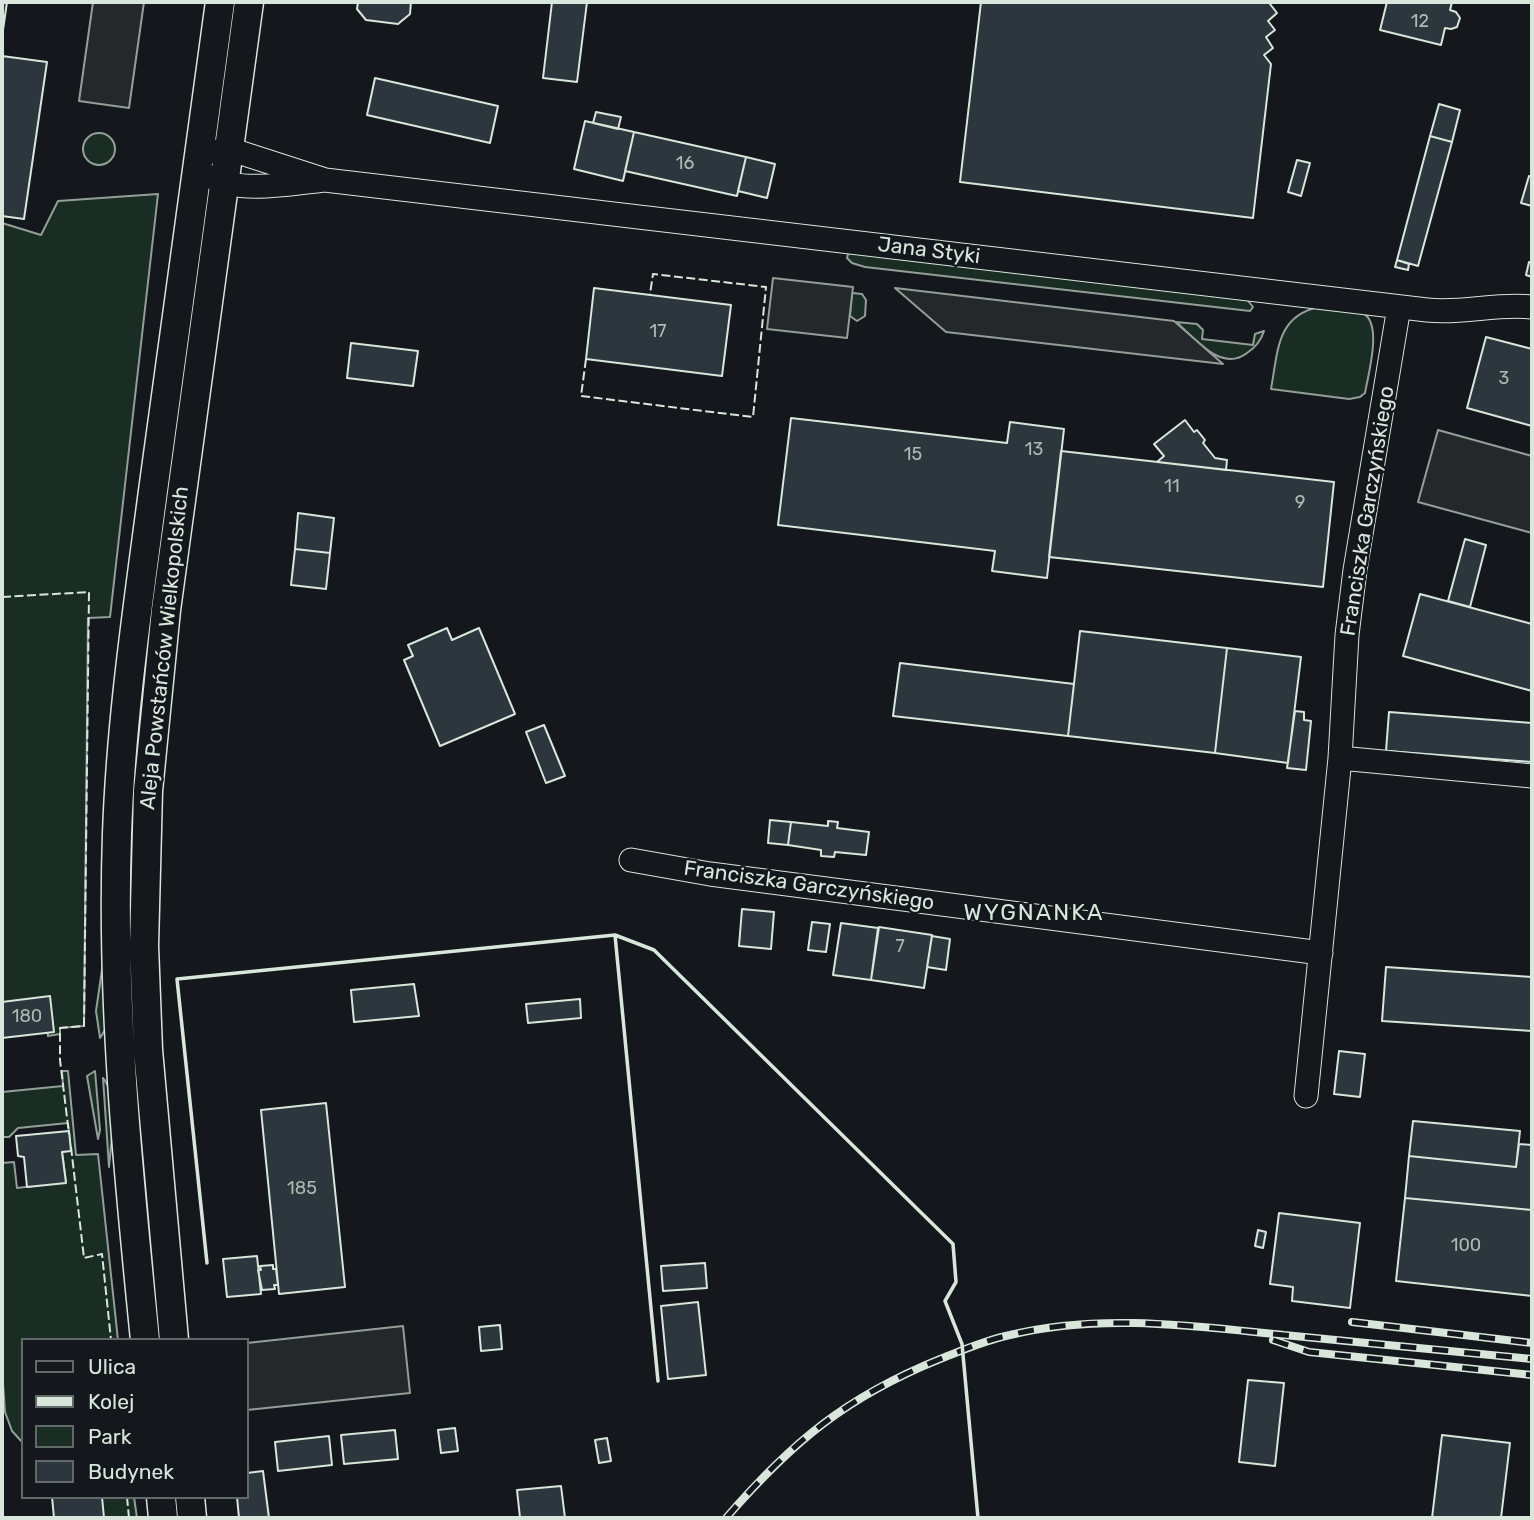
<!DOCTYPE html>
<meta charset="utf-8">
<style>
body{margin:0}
#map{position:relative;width:1534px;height:1520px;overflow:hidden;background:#14181c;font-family:Rubik,sans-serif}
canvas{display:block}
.frame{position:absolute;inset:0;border:4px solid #d8e6dc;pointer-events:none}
.legend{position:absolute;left:21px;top:1338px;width:228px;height:161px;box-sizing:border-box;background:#14181c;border:2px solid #626a69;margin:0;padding:9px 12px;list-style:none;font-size:21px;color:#d8e6dc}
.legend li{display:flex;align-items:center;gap:14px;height:35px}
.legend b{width:35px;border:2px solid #626a69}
</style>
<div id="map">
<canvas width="1534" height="1520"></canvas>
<div class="frame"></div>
<ul class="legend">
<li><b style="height:9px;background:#14181c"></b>Ulica</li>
<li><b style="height:9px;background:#d8e6dc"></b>Kolej</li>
<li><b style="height:19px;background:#1a2d24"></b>Park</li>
<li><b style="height:19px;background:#2c363c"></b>Budynek</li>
</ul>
</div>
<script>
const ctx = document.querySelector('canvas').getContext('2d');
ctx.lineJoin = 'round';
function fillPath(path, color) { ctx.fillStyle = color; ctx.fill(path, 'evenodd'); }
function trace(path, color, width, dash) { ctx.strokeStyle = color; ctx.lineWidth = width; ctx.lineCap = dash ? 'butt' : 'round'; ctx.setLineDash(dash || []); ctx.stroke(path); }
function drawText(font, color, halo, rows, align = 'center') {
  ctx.font = font + ' Rubik,sans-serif'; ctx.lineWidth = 5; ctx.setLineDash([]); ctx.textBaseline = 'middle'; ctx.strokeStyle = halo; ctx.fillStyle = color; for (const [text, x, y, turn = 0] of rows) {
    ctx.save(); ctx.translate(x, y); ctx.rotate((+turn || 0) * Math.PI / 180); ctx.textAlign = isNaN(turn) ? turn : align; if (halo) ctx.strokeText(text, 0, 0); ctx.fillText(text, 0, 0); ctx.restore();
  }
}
const green = new Path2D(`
 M83 149a16 16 0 1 1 32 0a16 16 0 1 1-32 0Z
 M158,194L110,617L88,618L84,1026L60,1028V1034L48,1036L44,1001L2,1005V223L41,235L58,201Z
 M854,252L1245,297L1253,307L1250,311L865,267L852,263L847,258L848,254Z
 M852,293L862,294L866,300L865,316L857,321L850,316Z
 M1319,307C1330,308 1354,309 1363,313C1383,324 1368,375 1365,393L1360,397L1349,399L1271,389C1278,352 1276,316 1319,307Z
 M1176,322L1197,324L1203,330L1202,339L1253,345L1255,334L1264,331C1261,341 1256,347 1247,353C1221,373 1195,338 1176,322Z
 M104,956L105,1030L100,1038L96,1011Z
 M135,1070L139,1072L160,1303L153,1304L132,1074Z
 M62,1071H68L76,1155L98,1154L118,1340H23V1443L12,1431L5,1412L2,1369V1163L14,1162L17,1188L66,1182L62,1152L71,1150L68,1123L18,1128L9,1137H2V1092L63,1086Z
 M95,1071L100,1130L98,1139L87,1076Z
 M103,1078C119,1096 111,1144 109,1167Z
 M99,1497H134L137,1518H101Z`);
const parking = new Path2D(`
 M93,2H144L129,108L79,101Z
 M773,278L853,287L847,338L767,329Z
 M895,288L1174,321L1223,364L946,332Z
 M1438,430L1532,456V533L1418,502Z
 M403,1326L410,1393L247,1410V1343Z`);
const building = new Path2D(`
 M2,2H7L2,37Z
 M358,2H411L410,14L398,24L366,20L357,9Z
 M552,2H587L577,82L543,78Z
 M981,2H1273L1270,4L1277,13L1268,21L1275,30L1266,37L1273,48L1264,55L1271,64L1253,218L960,182Z
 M1387,2H1452L1450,10L1456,12L1460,18L1457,27L1451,29L1445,28L1441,45L1380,30Z
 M2,56L47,62L24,219L2,216Z
 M375,78L498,106L490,143L367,115Z
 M1439,104L1460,110L1452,142L1430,136Z
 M596,112L621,117L618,129L593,123Z
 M585,121L634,132L623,181L574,169Z
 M634,132L746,157L737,196L625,171Z
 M1430,136L1452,142L1418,266L1397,260Z
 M746,157L775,164L767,198L738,191Z
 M1297,160L1310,163L1301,196L1288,192Z
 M1529,176L1532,177V206L1521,203Z
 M1397,260L1409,264L1408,270L1395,267Z
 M1529,262L1532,263V277L1526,275Z
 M594,288L731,305L722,376L586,359Z
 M1486,337L1532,349V426L1467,408Z
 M351,343L418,351L413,386L347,378Z
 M791,418L1007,443L1010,422L1064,429L1047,578L992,571L995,551L778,525Z
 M1185,420L1194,432L1197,430L1205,440L1203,443L1215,458L1227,460L1226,470L1157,462L1164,456L1154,444Z
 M1061,451L1334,482L1323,587L1049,557Z
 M298,513L334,518L330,553L295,549Z
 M1465,539L1486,545L1470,607L1448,601Z
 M295,549L330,553L326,589L291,585Z
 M1420,594L1532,624V691L1403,656Z
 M447,628L452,640L479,628L515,714L440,746L404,660L413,656L408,645Z
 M1080,631L1227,648L1215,753L1068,736Z
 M1227,648L1301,657L1288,763L1215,753Z
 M900,663L1074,684L1068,736L893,716Z
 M1295,711L1304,712V720L1311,721L1306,770L1287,768Z
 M1389,712L1532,723V762L1386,751Z
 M544,725L565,776L546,783L526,732Z
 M770,820L791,822L788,845L768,843Z
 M828,821L838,822L837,828L869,832L866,855L835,852L834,857L821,856V850L788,845L791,822L828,826Z
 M742,909L774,912L771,949L739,946Z
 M812,922L830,924L826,952L808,950Z
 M841,923L878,928L871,980L833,975Z
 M879,927L932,935L924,988L871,980Z
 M932,936L950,939L946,970L927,967Z
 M1386,967L1532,977V1031L1382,1021Z
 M414,984L419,1016L354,1022L351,990Z
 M50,996L54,1032L2,1038V1002Z
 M580,999L581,1018L528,1023L526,1004Z
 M1339,1051L1365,1054L1360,1097L1334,1094Z
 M326,1103L345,1287L279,1294L261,1110Z
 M1413,1121L1520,1131L1516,1167L1409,1156Z
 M69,1131L71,1151L62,1152L66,1183L27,1187L24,1157L18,1156L16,1136Z
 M1519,1144L1532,1145V1210L1405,1198L1409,1156L1516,1167Z
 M1405,1198L1532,1210V1296L1396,1281Z
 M1279,1213L1360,1223L1350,1308L1292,1301L1293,1287L1270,1284Z
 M1258,1230L1266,1232L1263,1248L1255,1246Z
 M257,1256L261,1294L227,1297L223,1259Z
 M705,1263L707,1288L663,1291L661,1266Z
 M273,1265V1269H276L278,1285H274L275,1289L262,1290L258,1270H261L260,1266Z
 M698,1302L706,1375L668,1379L661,1306Z
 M500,1325L502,1349L481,1351L479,1327Z
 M1248,1380L1284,1383L1275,1466L1239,1462Z
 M455,1428L458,1451L441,1453L438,1430Z
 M395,1430L398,1459L344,1464L341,1435Z
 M1442,1435L1510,1443L1501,1518H1432Z
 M329,1436L332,1465L278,1471L275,1442Z
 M607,1438L611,1461L599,1463L595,1440Z
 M263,1471L269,1518H239L237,1497H247V1473Z
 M561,1486L565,1518H520L517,1490Z
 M52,1497H102L104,1518H54Z`);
const minor = new Path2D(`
 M212,152L229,149L325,180L1427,310C1462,314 1497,303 1532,307
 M212,177C237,194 295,183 325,180
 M1340,758L1532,776
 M631,860L710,874L1321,953
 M1306,1096L1340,758L1347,635L1355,570L1399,307`);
const major = new Path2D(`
 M145,1340C128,1171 111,1003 117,834C121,719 138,605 153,491C175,328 198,165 220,2
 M174,1340L148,1050L144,946L148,791L166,610L249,2
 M161,1497L163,1518
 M190,1497L192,1518`);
const rail = new Path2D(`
 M1352,1322L1532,1343
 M1273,1340L1309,1352L1532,1375
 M726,1518C792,1442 846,1397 940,1359C963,1350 986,1340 1010,1335C1099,1313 1194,1326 1284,1335C1367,1343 1450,1351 1532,1359`);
const fence = new Path2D(`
 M586,359L581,396L753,417L766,287L653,274L650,294
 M2,597L89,592L84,1026L60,1028V1060L69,1134
 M71,1147L84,1258L102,1254L111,1340
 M127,1497L129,1518`);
const wall = new Path2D(`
 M207,1263L177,979L615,935
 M658,1381L615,935L654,950L953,1244L956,1282L945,1301L962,1344L978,1518`);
const numberNames = [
 ["12",1420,22],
 ["16",685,164],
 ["17",658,332],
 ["3",1504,379],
 ["13",1034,450],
 ["15",913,455],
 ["11",1172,487],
 ["9",1300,503],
 ["7",900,947],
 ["180",27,1017],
 ["185",302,1189],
 ["100",1466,1246]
];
const streetNames = [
 ["Jana Styki",929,251,7],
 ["Franciszka Garczyńskiego",1368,511,-81],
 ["Aleja Powstańców Wielkopolskich",165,648,-84],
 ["Franciszka Garczyńskiego",809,886,8]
];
const neighbourhoodNames = [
 ["WYGNANKA",1034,913]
];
fillPath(green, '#1a2d24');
trace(green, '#939e99', 2);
fillPath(parking, '#24282b');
trace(parking, '#939e99', 2);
fillPath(building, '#2c363c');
trace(building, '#d8e6dc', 2);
trace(minor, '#d8e6dc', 25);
trace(major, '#d8e6dc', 31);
trace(minor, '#14181c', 23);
trace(major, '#14181c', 28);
trace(rail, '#d8e6dc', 8);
trace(rail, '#14181c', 5, [16]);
trace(fence, '#d8e6dc', 2, [9, 3.5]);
trace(wall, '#d8e6dc', 3.5);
drawText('18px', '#adbab4', null, numberNames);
drawText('21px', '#d8e6dc', '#14181c', streetNames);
ctx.letterSpacing = '2px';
drawText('23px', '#d8e6dc', '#14181c', neighbourhoodNames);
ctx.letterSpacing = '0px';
</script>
